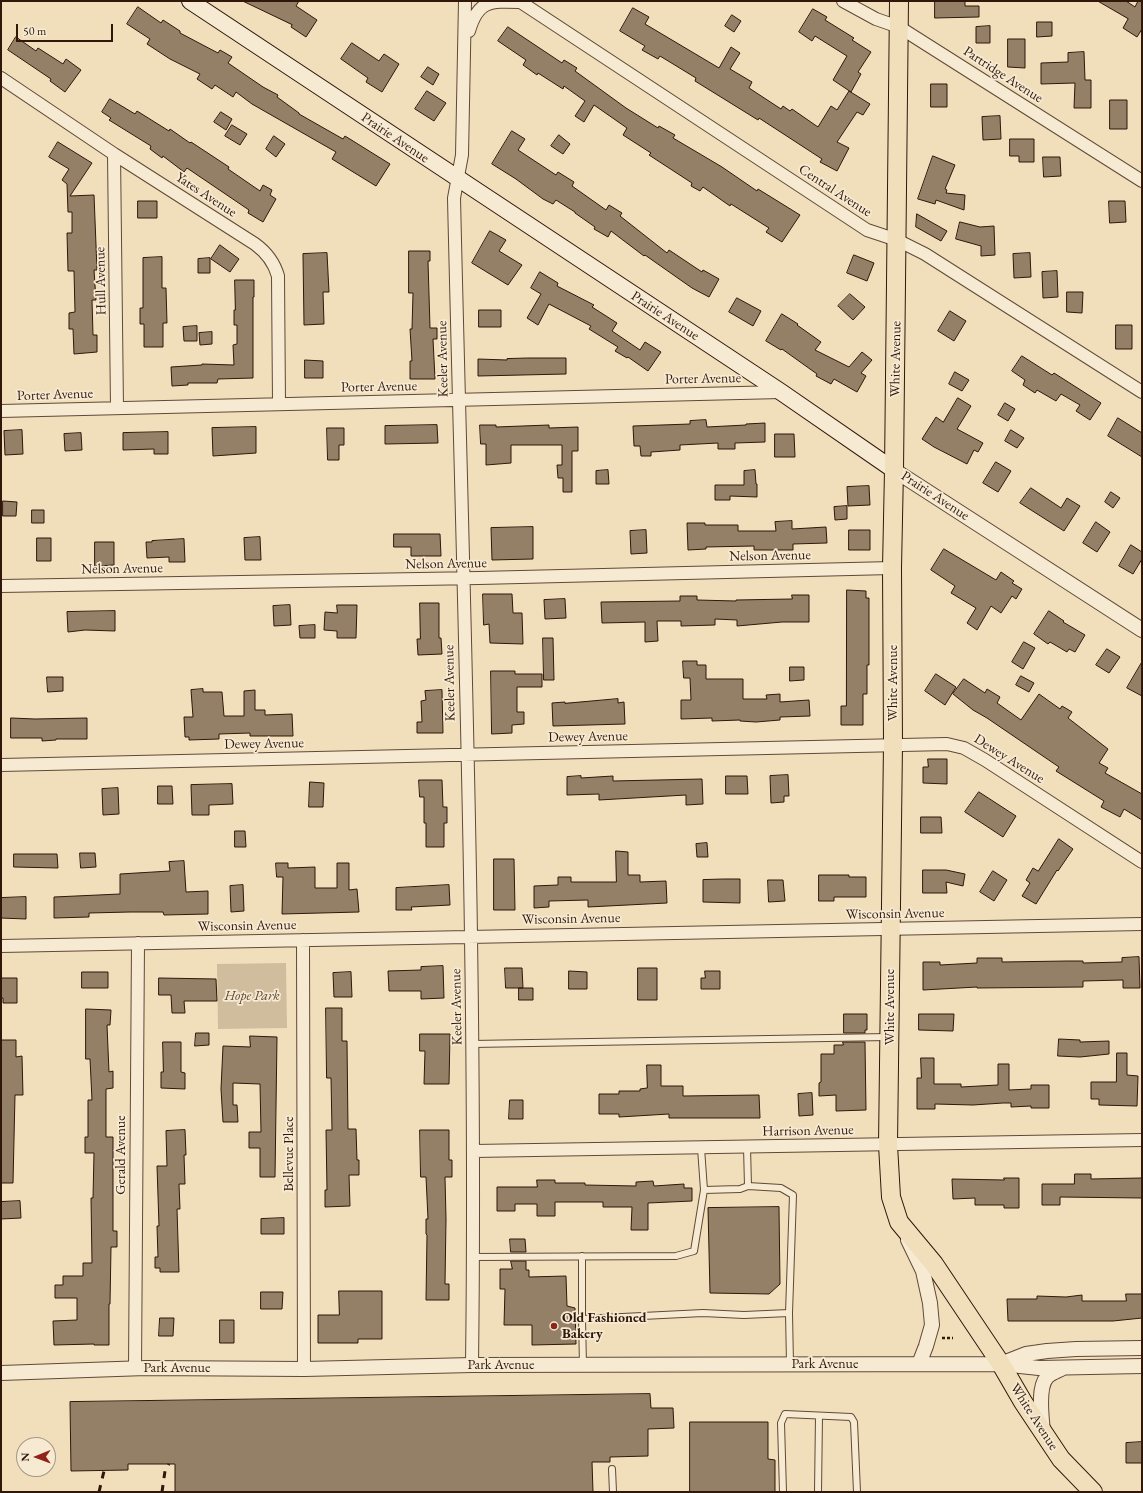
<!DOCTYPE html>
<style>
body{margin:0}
#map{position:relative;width:1143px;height:1493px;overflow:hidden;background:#f1dfbc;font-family:"EB Garamond",serif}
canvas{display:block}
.frame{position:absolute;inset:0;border:2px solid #30170a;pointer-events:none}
.north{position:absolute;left:16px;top:1437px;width:40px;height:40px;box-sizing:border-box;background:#f6ead3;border:1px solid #a79683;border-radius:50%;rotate:269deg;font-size:11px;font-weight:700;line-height:16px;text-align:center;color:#30170a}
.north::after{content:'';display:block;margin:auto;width:14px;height:18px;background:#8f2418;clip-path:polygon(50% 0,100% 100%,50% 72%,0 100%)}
.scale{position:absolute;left:16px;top:24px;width:97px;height:18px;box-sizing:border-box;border:2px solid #30170a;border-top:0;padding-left:5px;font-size:12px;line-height:14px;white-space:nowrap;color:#30170a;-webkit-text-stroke:3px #f6ead3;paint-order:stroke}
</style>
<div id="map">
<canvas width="1143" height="1493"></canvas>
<div class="frame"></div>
<div class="north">N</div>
<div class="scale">50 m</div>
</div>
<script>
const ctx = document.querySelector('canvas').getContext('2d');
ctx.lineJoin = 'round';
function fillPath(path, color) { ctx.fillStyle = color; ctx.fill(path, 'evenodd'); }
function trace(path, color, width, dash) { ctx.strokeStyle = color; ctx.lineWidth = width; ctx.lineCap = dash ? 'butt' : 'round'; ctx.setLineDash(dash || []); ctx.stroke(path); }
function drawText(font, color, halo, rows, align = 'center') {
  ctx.font = font + ' "EB Garamond",serif'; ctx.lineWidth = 3.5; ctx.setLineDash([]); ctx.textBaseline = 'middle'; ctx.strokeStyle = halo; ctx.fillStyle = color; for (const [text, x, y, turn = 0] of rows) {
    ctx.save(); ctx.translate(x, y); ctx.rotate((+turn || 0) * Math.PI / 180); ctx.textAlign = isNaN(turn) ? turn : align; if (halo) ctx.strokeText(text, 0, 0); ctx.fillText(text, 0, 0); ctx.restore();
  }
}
const green = new Path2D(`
 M286,963L287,1028L218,1029L217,964Z`);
const building = new Path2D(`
 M243,1H299L296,6L317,20L306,37L291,27L292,25Z
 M935,1H965V6H979V17L935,18Z
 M1098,1H1126L1135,7L1138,1H1142V29L1137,37L1123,28L1128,19Z
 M138,7L161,23L163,20L180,31V33L218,53L220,50L232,57L228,63L263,87L278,95L277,97L299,113V114L343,139L345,136L390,164L376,186L332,159L336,152L252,104L236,92L233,97L215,85L212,89L197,79L200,74L170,59L147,44L150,39L127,24Z
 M633,8L649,17L645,24L719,68L731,47L740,53L730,69L752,82L749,88L781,109L783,106L790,111L792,109L818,127L831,106L837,110L849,91L870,104L863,115L857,112L837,142L849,148L837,171L820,162L822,159L759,118L758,120L695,81L696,78L660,56L658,59L642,50L645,46L620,31Z
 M813,9L827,17L825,20L854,38L852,40L871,52L858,72L861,74L851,92L833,80L847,56L815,36L812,41L799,32Z
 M732,15L741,21L734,32L725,26Z
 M1037,22H1052V36L1037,37Z
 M990,26V43H976V27Z
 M508,27L562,63L564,60L577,68L575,71L626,108L658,128L659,126L675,135L673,138L722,167L757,191L758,189L800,215L782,242L766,232L769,228L731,204L730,206L703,187L700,191L691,186L692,183L649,155L651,153L623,135L627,128L594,105L584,122L575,116L585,101L564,86L563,89L538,73L537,75L523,65L526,60L498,41Z
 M16,37L36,51L38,48L63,64L66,59L81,70L65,92L50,81L51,79L8,50Z
 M1008,39H1025V68L1008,67Z
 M352,43L379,61L384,54L399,64L382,92L366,82L368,78L341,59Z
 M1084,52L1085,80H1091V108H1074L1075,83L1041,84V63L1068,62V53Z
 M428,67L439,74L433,85L421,77Z
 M931,84H947V107H931Z
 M427,91L446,103L434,121L415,109Z
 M110,99L135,114L137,111L169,131L170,129L190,143L191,142L229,167L228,169L260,191L263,185L272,190L270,195L276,199L263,222L248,213L249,210L187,168L184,172L163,156L162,158L150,149L151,146L109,120L111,118L102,112Z
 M1110,100H1127V129H1110Z
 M221,112L232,119L226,130L214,122Z
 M1000,116L1001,139L983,140L982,117Z
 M232,125L247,134L240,145L225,136Z
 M512,131L525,139L518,150L556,175L558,172L574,182L572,186L606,210L609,205L622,213L620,216L667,253L669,250L702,272L703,270L719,279L709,297L692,288L645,255L644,256L611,231L608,237L594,229L595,227L575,213V212L556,200L553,204L543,199L516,179L492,164Z
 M559,135L570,144L563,154L551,146Z
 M274,136L285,144L276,157L266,149Z
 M1010,139H1034V162H1019V156H1010Z
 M58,142L92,163L70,196L94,195L97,270H94L96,300H92L93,335H97V352L74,354L73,329H69V313L75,312L74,271H68L67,233H72V212H68L67,184L62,180L69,169L49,157Z
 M933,156L955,165L945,189L947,190L946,193L965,195L964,210L936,200L935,204L918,199Z
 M1043,157H1060L1061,176L1044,177Z
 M138,201H157V218H138Z
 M1109,201H1125L1126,222L1110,223Z
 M917,214L947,231L941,241L916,227Z
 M960,222L980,227L994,226L995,255L981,256V246L956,239Z
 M490,231L506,240L499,251L522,265L508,285L472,263Z
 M220,245L239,259L230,272L211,259Z
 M409,251H430V261H428L430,328H437V339H433L435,379H410V361H412L410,329H412L413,293H409Z
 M327,253L329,292H323L324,324L304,325L303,254Z
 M1030,253L1031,277L1014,278L1013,254Z
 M854,255L874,263L867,281L847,273Z
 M162,257V288H166L167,323H163V347H144V324H140V308H143V258Z
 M210,258V273H198V259Z
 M1057,271L1058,297L1043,298L1042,272Z
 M540,272L558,283L557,286L594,305L592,307L617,323L612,331L640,350L645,342L661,352L648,371L628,357L627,358L615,351L618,347L589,329L591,326L549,304L538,325L527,318L541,294L531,288Z
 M235,280H254V297H253V378L218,379L217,383H188V385L172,386L171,367L202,365V364L234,365L233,345L237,344V325H234V310H235Z
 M1067,292H1083L1082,313L1067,312Z
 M850,294L865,307L853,320L838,306Z
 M737,298L761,311L753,326L729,312Z
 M479,310H501V327H479Z
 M950,311L966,321L954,341L938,331Z
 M782,314L798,324L797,325L821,342L815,350L849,367L862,352L872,360L861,373L866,376L857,392L834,379L831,384L816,376L817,374L782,349L781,350L766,341Z
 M1116,325H1132V349H1116Z
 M197,326V341H184L183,327Z
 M212,332V344L200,345L199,333Z
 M1022,356L1052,375L1054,373L1101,403L1090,420L1076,411L1080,405L1061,394L1056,401L1037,390L1035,393L1023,385L1025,380L1012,371Z
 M528,358H566V374L478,376V359L507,360V359Z
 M305,360L323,361V378H305Z
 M955,372L969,380L962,391L949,384Z
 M958,398L971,406L957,429L983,443L978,452L974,450L967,464L934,447L922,439L936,417L943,422Z
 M1005,403L1015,409L1008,421L998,415Z
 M1118,418L1142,433V457L1108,436Z
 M706,420L707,427L746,425V424L765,423V442L735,443V449H718V443L680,445V450L651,452V456H641L640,446H634L633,426L690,424V421Z
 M437,425L438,443L385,444V426Z
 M480,425H496V427L549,425V428L578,427V451H572V492H563V478H558L557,465H562V445H511V463L486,465V444H481Z
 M256,427V453L213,456L212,428Z
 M327,428H344V445H339V460H328Z
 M22,430L23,454L5,455L4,431Z
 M1011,430L1024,438L1017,448L1005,441Z
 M168,432V454H154V449L123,450V433Z
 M81,433L82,450L65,451L64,434Z
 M775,434H794L795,457H775Z
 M996,462L1011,471L998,492L983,483Z
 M608,470L609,484H596V471Z
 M755,470L756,484H757V497L730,496V500H715V485H744V471Z
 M869,486L870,505L848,506L847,487Z
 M1031,488L1061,508L1067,498L1080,506L1064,531L1020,503Z
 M1111,492L1120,498L1113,508L1105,502Z
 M3,501L17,502L16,516H3Z
 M847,506V519L835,520L834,507Z
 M32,510H44V523H32Z
 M792,521V529L826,527L827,543L793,544V550H754V546L706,547V549L688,550L687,523H705V525H738V531H776L775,522Z
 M1096,522L1110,532L1097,552L1083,543Z
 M533,527V559L492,560L491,528Z
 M646,530L647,553L631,554L630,531Z
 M849,530H870V550H849Z
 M394,534H440L441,556H411V547H394Z
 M260,537L261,560H245L244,538Z
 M37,538H51V561H37Z
 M184,539L185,562H169V557L147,558L146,542H152V541Z
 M95,542H114V565L95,566Z
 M1131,545L1142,552V559L1133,574L1119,566Z
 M944,549L996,580L1001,572L1014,581L1012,583L1022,589L1016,599L1012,596L1001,613L991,606L977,630L967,623L976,608L951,593L955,586L931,570Z
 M847,590L866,591V598H869V665H867V694H863V725H841V706H846Z
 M483,594H512L513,613H522L523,644L490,643L489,624L484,625Z
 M792,595H809V622H782L737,626V620L715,619V625L681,626V621H657L658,641L645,642V622L602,623L601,602L680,601V596H697V600L736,601V600L792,599Z
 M565,599L566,618L545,619L544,600Z
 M420,603H439V638H441L442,654L418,655L417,639H420Z
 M290,605L291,625L274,626L273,606Z
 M337,605H357L356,638H337V631L324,630L325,612L337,613Z
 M115,611V631L85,630L68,632L67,612Z
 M1049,611L1064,621L1063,622L1085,635L1075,652L1069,649L1067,652L1050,642L1048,644L1034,634Z
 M315,625V638H300L299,626Z
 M543,638H553L554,680H544Z
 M1024,642L1035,648L1023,669L1012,662Z
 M1107,649L1120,657L1109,673L1096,665Z
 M683,661H697V665H706V679H743V699H767L766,695L780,694V702L809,700L810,716L780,717V720L756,722L740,721V720L712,721V718L681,719V700H691L690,678H684Z
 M1142,662V696L1127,688Z
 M790,667H804V680L790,681Z
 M491,671H515V674H542V687H517V712H524V724L512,725V733L492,734Z
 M936,674L956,687L945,705L925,691Z
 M1021,676L1034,683L1029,692L1016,685Z
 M47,677H63V691L48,692Z
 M964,679L985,693L987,689L1000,697L997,703L1021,720L1039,694L1060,709L1062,706L1072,712L1068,718L1108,749L1099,763L1108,768L1105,773L1142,794V820L1124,809L1120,817L1101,807L1104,801L1056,771L1059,767L987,718L973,710L953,694Z
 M203,689V692H222L224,716H244V691L255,690V710H265V715L292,714L293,736H250V733L219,734V739L189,740V737H185L184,717H193L191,690Z
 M442,690L443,733H417V722H422L421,701L426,700L425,691Z
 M618,699V703L624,702L625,724L553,726L552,703L565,702V703Z
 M11,718L35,719L87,718V739H56V740L42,741V738H11Z
 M928,759H947V784L923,783V767H928Z
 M788,775L789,796H784V802L771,803L770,776Z
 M581,776V778L613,776V781L702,779L703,804L686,805V795L599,800V794L567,795V777Z
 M726,776H747L748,794H726Z
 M419,780H442L443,807H447V823H444V847H426V823H424V797H420Z
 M310,782L324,783L323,807H309Z
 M232,784L233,804L209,805V815H192L191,785Z
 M158,786H172L173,804H158Z
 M118,788L119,814L103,815L102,789Z
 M979,792L1016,816L1003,837L965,812Z
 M921,817H941L942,833H921Z
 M235,831H245L246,847H235Z
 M1059,839L1073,849L1058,871L1057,870L1036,904L1022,896L1030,883L1026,880L1033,868L1038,871Z
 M707,843L708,857H697L696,844Z
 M616,851L628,852V875H640V882L666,881L667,903L588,907V900L549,901V907L534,908V886L558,885V877H571V882H616Z
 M80,853H95L96,867L81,868Z
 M14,854H57L58,868L14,867Z
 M494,859H514L515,910H494Z
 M184,861L186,892L208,891V914L164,915L163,912H130L89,913V917L54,918V897L120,894V874L170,871L169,862Z
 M276,863H288V868L315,867V888H337V863H349V890L357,889L359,912L282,914L283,877H277Z
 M923,870H946L965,874L963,886L946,882L947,893H923Z
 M993,871L1007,880L994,901L980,892Z
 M819,875H849V877H866V897H834V901H819Z
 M724,879H740V903L703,902V880Z
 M768,880H783L785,901L769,902Z
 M243,885L244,911L231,912L230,886Z
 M449,885L450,905L411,907L412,910H396V888Z
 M26,897V919L1,918V898Z
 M1139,957L1140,988H1123V980L1083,981V987L977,988V987L923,990V962H940V965L977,963V958H1002V962L1067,961H1083V963L1122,962V958Z
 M443,966L444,998L421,999V991H389L388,971L421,970V967Z
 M505,968H522L523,988H506Z
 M638,968H657V1000H638Z
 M569,971L587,972V989H569Z
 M705,971H720V989H701V978H705Z
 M82,972H108V988H82Z
 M351,972L352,997H334L333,973Z
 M2,978H17V1003H3V998H1Z
 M159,978L216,979L217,1001H184L185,1013H172L171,995H159Z
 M519,988H533V1000H519Z
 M326,1008H342V1041H347L348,1129H356L357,1160H359V1175H349L350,1206L325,1207V1190H327L326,1130H332L331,1078H327Z
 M86,1009L111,1010L110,1025H107L109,1072L113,1071V1088L106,1089V1137H113V1231H117V1247H111L110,1304H109V1345H94V1344L54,1345L53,1321L77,1320V1298H55V1285H63V1276H83V1263H92L91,1198H93L94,1153H85V1137H88V1100H92L90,1059H86Z
 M844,1014H867V1030H865V1033H844Z
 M919,1014H954L953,1031L919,1030Z
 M196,1033H209V1045L195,1046Z
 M420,1034H450L449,1084H424L425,1051H420Z
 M250,1036L277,1037L275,1177H260V1148H249V1132H261L260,1084L233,1083V1105H237L238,1122H223L221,1089L223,1046L250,1047Z
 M1059,1039L1080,1040V1042L1109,1041V1054L1080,1057L1058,1056Z
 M1,1040H16V1057L22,1056L23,1095H15L13,1183H1Z
 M163,1042H181V1072L185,1073V1089L161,1088V1072H163Z
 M843,1042H865L866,1110L836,1111V1095L819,1096V1083L821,1082V1054H834V1045H843Z
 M1117,1053H1127V1075L1138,1076L1137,1106L1099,1105V1099H1091V1082H1116Z
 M921,1058H934V1084H961V1087L998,1085V1064H1009V1090L1031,1089V1085H1049V1108H1031V1106L1011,1107V1103H1003L973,1105L935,1104V1109H917V1078H921Z
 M647,1065H661V1086H683V1096L759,1095L760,1118H669V1114L619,1117V1114H599V1094H619V1091H640V1089L647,1088Z
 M812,1093L813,1115L799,1116L798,1094Z
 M510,1100H523V1119H509Z
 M185,1130L186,1155H184L185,1184H179L180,1209H177L179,1272H160V1268H155V1257H158L157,1226H159L157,1166H167L166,1131Z
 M420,1130H449V1160H452V1177H445L446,1219L445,1284H449V1300H426L427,1235L426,1234V1219H428L426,1177H421Z
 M1075,1174H1091V1179L1142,1178V1198L1060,1197V1205H1042V1184H1074Z
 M1004,1178H1019V1208H1004V1205H975V1198L953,1199L952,1179L1004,1180Z
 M537,1180H555V1183H585V1185L636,1186V1182L653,1181L654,1186L684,1184V1188H692V1201L648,1203V1230H631L632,1207H603V1202H555V1216H537V1204H515V1211H497V1187H537Z
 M20,1201L21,1218L1,1219V1202Z
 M779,1207L780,1284L769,1294L710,1293L708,1208Z
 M284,1218V1234H261V1219Z
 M510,1239H525L526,1252H511Z
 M511,1261H526V1270H529V1277L566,1276L567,1306L575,1308L576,1344L532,1345V1325H504L505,1289H500V1269H512Z
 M339,1291H382V1339H358V1343H318V1315H339Z
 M261,1292H283L282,1309H261Z
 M1126,1294H1142V1318L1113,1321H1008L1007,1299H1037V1296L1066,1297L1082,1295V1301H1126Z
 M160,1318H174L173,1336H159Z
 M220,1320H234V1343H220Z
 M650,1394L651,1408H673L674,1428L648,1429V1456L610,1457V1462H592L593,1492H175V1464H128V1470L71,1471L70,1402Z
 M690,1422H768V1459L775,1460V1492H690Z
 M1142,1442V1463H1126V1443Z`);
const path = new Path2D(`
 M942,1338H953`);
const service = new Path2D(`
 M472,1044L888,1037
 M747,1147L748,1186
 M704,1190L740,1189L748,1186L781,1188L793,1195L789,1313L790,1364
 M582,1256V1319
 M473,1257L676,1256L694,1251L704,1190L701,1148
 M583,1365L582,1319L703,1313L744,1315L789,1313
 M612,1469L613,1492
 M783,1492L781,1423L785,1414L851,1417L854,1422L857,1492
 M818,1492L819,1416`);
const minor = new Path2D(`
 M465,1L462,155L454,198C463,587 477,976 472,1365
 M519,1L867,230L897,240L925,254L1142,392
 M843,1L876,19L899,27L1142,181
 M469,31C478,0 490,1 521,2
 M1,78L114,154L255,244C266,252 274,262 278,276L279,403
 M114,154L117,408
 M1,411C261,404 521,398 781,392
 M1,586L479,578L892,568
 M1,765L947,744L964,748L985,760L1142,862
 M303,940L304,1369
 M1,946L1142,924
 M474,1151L1142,1140
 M135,1368L138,943`);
const tertiary = new Path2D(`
 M894,470L1142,630
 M908,1240L923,1271L930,1303L932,1325L926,1346L919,1364
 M1003,1363L1026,1354L1047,1351L1076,1349L1142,1348
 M1,1373L146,1368L304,1369L472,1365L1001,1364L1039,1368L1142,1366
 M1043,1432C1042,1418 1037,1388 1047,1377C1051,1373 1058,1371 1063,1368`);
const secondary = new Path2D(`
 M190,1L781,392L894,470`);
const primary = new Path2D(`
 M899,1L894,470L892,568L893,744L888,1145L891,1197L899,1222L934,1264L1001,1364L1023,1402L1061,1459L1093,1492`);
const rail = new Path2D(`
 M99,1492L104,1471
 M162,1492L165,1471L169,1464`);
const markers = [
 [554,1326,4,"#8f2418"]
];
const streetNames = [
 ["Partridge Avenue",1003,75,33],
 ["Prairie Avenue",395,138,34],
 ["Central Avenue",835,191,33],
 ["Yates Avenue",206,195,33],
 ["Hull Avenue",101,281,-91],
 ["Prairie Avenue",665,316,33],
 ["Keeler Avenue",443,359,-91],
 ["White Avenue",896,359,-89],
 ["Porter Avenue",703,379,-1],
 ["Porter Avenue",379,387,-1],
 ["Porter Avenue",55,395,-2],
 ["Prairie Avenue",935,496,33],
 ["Nelson Avenue",770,556,-1],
 ["Nelson Avenue",446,564,-1],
 ["Nelson Avenue",122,569,-1],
 ["Keeler Avenue",450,683,-91],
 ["White Avenue",893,683,-90],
 ["Dewey Avenue",588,737,-1],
 ["Dewey Avenue",264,744,-1],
 ["Dewey Avenue",1009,759,32],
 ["Wisconsin Avenue",895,914,-1],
 ["Wisconsin Avenue",571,919,-1],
 ["Wisconsin Avenue",247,926,-1],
 ["Keeler Avenue",457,1007,-91],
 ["White Avenue",890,1007,-90],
 ["Harrison Avenue",808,1131,-1],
 ["Bellevue Place",289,1154,-90],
 ["Gerald Avenue",121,1155,-90],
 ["Park Avenue",825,1364],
 ["Park Avenue",501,1365],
 ["Park Avenue",177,1368],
 ["White Avenue",1034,1417,57]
];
const parkNames = [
 ["Hope Park",252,996]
];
const poiNames = [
 ["Old Fashioned",562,1318],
 ["Bakery",562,1334]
];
fillPath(green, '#d0bd9e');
fillPath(building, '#947f67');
trace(building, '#30170a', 1);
trace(service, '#604936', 8);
trace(minor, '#604936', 14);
trace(tertiary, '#604936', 16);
trace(secondary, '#30170a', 18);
trace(primary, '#30170a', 20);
trace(path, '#30170a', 2.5, [3, 2]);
trace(service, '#f6ead3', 6);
trace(minor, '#f6ead3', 12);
trace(tertiary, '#f6ead3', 14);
trace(secondary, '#f6ead3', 16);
trace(primary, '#f1dfbc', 18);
trace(rail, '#30170a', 3, [7, 7]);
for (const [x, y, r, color] of markers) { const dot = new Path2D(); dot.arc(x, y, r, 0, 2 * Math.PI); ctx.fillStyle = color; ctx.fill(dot); trace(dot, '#f6ead3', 1.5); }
drawText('14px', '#30170a', '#f6ead3', streetNames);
drawText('italic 14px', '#604936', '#f6ead3', parkNames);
drawText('bold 14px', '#30170a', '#f6ead3', poiNames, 'left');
</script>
